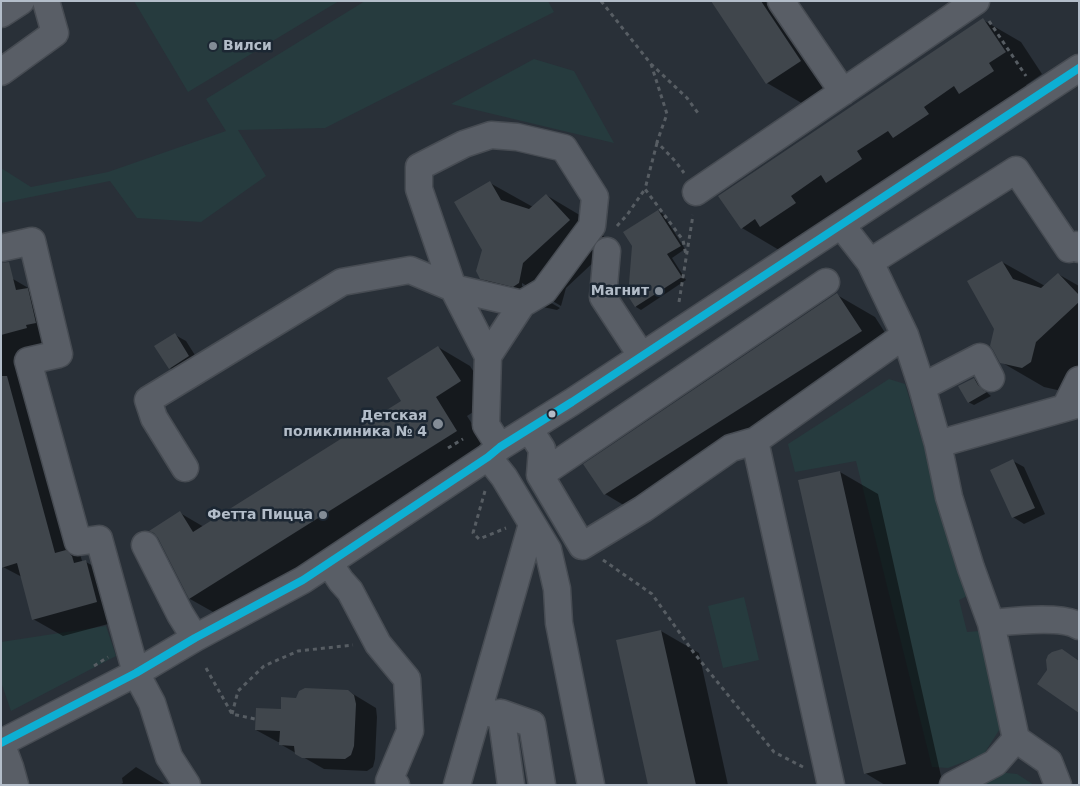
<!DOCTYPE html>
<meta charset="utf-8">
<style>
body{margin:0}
#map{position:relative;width:1080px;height:786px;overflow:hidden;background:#293038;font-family:"DejaVu Sans",sans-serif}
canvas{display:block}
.frame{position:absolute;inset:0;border:2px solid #b3bdc9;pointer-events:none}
</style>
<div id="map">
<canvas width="1080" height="786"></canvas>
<div class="frame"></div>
</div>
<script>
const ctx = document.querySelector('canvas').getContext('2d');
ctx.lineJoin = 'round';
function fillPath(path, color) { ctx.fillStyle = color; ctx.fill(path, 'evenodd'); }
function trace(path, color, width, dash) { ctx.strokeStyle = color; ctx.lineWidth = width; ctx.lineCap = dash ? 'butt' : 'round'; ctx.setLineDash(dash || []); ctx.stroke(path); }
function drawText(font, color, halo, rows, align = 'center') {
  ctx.font = font + ' "DejaVu Sans",sans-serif'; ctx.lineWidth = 5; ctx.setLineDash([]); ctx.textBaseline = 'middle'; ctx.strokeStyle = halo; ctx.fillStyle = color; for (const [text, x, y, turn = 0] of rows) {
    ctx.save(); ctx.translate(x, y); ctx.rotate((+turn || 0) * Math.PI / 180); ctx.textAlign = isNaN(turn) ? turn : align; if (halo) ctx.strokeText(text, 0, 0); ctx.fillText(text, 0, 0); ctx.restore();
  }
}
const green = new Path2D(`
 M134,1H339L188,92Z
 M365,1H548L554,12L325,128L238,130L266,176L201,222L137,218L110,181L1,203V168L31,187L108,172L226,131L206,99Z
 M534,59L574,71L614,143L451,104Z
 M889,379L905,384L969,595L959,600L967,632L980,631L1001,727L984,754L948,768L932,767L856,461L795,472L788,444Z
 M744,597L759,660L723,668L708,606Z
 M106,626L116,656L11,711L1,682V642Z
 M997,772L1017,774L1034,785H976Z`);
const shadow = new Path2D(`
 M712,1H783L838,83L805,105L767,83Z
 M983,20L1021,42L1042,74L1026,85L1031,93L998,115L989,110L961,129L966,136L932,159L923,154L894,173L899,181L865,204L856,199L828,217L833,225L779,250L742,228Z
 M490,183L533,207L546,195L588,220L612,245L566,288L561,306L522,283V286L560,308L557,310L524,303L481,278Z
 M658,211L663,214L685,249L672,258L686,280L641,310L636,307Z
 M1002,262L1045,286L1058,274L1079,286V366L1074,386L1066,392L1044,387L1001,362L995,329Z
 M1,278L13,279L42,296L65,339L25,353L82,561L84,562H86L116,579L127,619L63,636L33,619L22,577L3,567L1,559Z
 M837,295L875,317L898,353L642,516L605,494Z
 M175,335L186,341L200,363L181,375L170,368Z
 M438,347L470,366L492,400L467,416L488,449L222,617L190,599L159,538L180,513L204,527L403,401Z
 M974,379L979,382L983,389L991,396L974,405L968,402Z
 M1013,461L1024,467L1045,514L1024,524L1013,517Z
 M840,472L878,494L943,785H885L865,773Z
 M661,631L699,653L728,785H649Z
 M348,691L376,708L377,717L375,759L373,767L367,771L324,769L280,744V742H278L256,730L297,699Z
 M136,767L166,785H119L123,783L122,778Z`);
const building = new Path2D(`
 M711,1H761L801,61L766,84Z
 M983,18L1006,52L989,63L994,71L959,94L954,86L924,107L929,114L893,138L888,131L857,151L862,159L826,183L821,175L791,196L796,203L760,227L755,219L741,229L718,196Z
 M490,181L501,200L529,209L546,194L570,220L523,263L519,283L513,287L480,279L476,271L482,250L454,202Z
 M658,210L681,246L667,254L682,277L635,307L628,296L632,246L623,232Z
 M1002,261L1013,279L1041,288L1058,273L1079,295V302L1036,342L1031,362L1022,368L1000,363L993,350L990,346L994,329L967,281Z
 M9,262L16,290L28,288L36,323L26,325L27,328L1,335V263Z
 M837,293L862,331L604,495L583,464Z
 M175,333L189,356L169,369L154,346Z
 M438,346L461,381L436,397L457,431L189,599L158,538L154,533L149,531L180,511L193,532L401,401L387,378Z
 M1,376H7L55,553L66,550L72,556L74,563L86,560L97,602L32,620L17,563L1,568Z
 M974,378L978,385L983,390L987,392L968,403L958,386Z
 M1013,459L1035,508L1012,518L990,470Z
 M840,471L906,764L864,774L798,480Z
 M661,630L696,785H648L616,640Z
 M1062,649L1079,661V713L1037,684L1047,670L1046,660L1048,655L1052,652Z
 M305,688L348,690L354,695L356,704L354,746L351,755L345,759L302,758L295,754L294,746L279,745L280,731L255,730L256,708L281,709V697L296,698L299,691Z`);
const path = new Path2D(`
 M601,1L651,64L687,98L698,113
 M989,21L1026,76
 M651,64L667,114L657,142L676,162L684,173
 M657,143L645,189L683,240L686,255
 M617,226L627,215L645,189
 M679,302L693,215
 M448,448L463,439
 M485,491L473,533L479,539L506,528
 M603,560L652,594L694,653L774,752L803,767
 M94,666L108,657
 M206,668L232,714L255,719
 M232,714L238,691L264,666L298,651L353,645`);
const minor = new Path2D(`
 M781,1L843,92
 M1,14L21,1
 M1,72L55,33L46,1
 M491,135L517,137L564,148L595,197L592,226L544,291L522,304L453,288L419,189V167L464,144Z
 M696,192L976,1
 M841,225L870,262L905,335L922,387L938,444L949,497L971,568L991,623L1016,739
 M1,248L32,241L59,354L28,361L78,542L99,539L136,673L152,703L169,757L187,785
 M607,251L603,297L641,355
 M870,262L1016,170L1069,249L1076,245L1079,249
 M488,356L522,304
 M922,387L980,357L991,378
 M1065,408L1079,380
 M529,429L542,449L540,475L582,546L643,509L731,448L755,441L905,335
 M755,441L831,785
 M938,444L1079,404
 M488,457L504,477L548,550L557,589L559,623L591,785
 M185,468L154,418L148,400L342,282L410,270L453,288L488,356L486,425L500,447
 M540,475L826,282
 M145,545L180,614L195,638
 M329,563L341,581L350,591L378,644L407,679L410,731L389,781L396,785
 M991,623C1013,621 1062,615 1079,626
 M479,708L493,714L501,713L532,724L542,785
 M501,713L511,785
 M1,743L136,673L195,638L303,580L488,457L500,447L572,402L1079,68
 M1,743L10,767L15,785
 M457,785L532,524
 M953,785L995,763L1016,739L1049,762L1058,785`);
const bus1 = new Path2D(`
 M1,743L136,673L195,638L303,580L488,457L500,447L572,402L1079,68`);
const markers = [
 [213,46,5,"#838c96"],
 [659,291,5,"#838c96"],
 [552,414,4.5,"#b3bdc9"],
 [438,424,6,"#838c96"],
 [323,515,5,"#838c96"]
];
const poiNames = [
 ["Вилси",223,46,"left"],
 ["Магнит",649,291],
 ["Детская",427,416],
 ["поликлиника № 4",427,432],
 ["Фетта Пицца",313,515]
];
fillPath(green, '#263b3e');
fillPath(shadow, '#0007');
fillPath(building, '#40464c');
trace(minor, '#474c53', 29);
trace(path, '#575d63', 3, [4, 4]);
trace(minor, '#595e66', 26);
trace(bus1, '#0dafd3', 8);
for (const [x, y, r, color] of markers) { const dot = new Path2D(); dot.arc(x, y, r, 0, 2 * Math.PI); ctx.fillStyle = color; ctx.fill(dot); trace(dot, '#1c2733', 2); }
drawText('bold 14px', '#b3bdc9', '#1c2733', poiNames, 'right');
</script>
